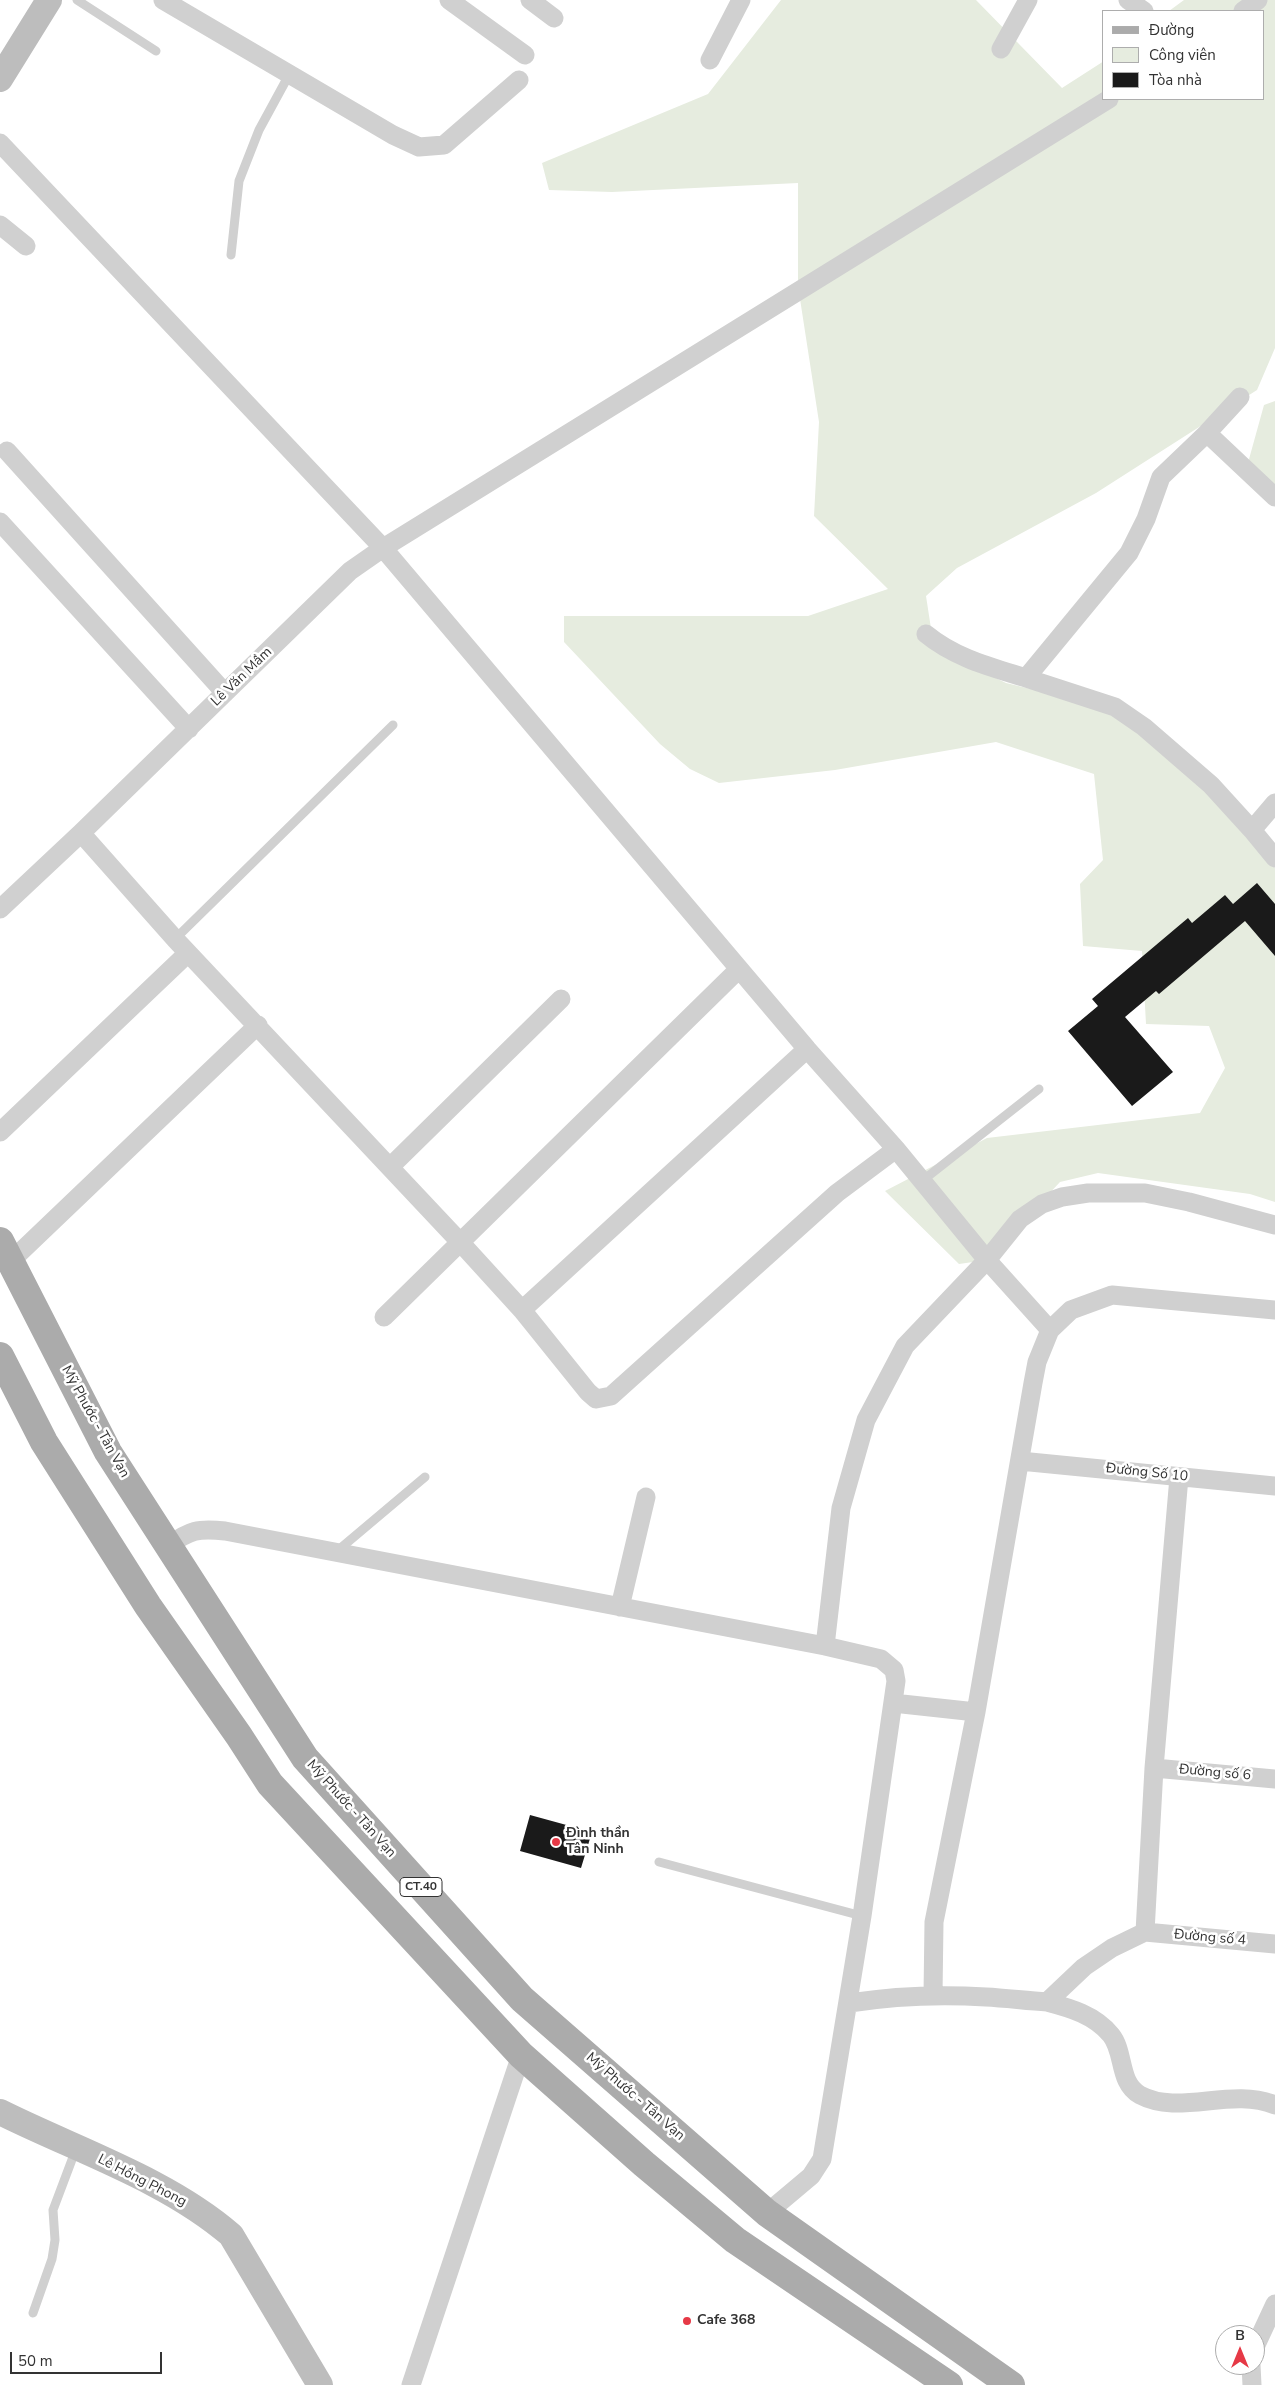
<!DOCTYPE html>
<meta charset="utf-8">
<style>
body{margin:0}
#map{position:relative;width:1275px;height:2385px;overflow:hidden;background:#fff;font-family:"Nunito Sans",sans-serif}
canvas{display:block}
.legend{position:absolute;left:1102px;top:10px;width:162px;height:90px;box-sizing:border-box;background:#fff;border:1px solid #adadad;margin:0;padding:6px 9px;list-style:none;font-size:15px;color:#333}
.legend li{display:flex;align-items:center;gap:10px;height:25px}
.legend b{width:25px;border:1px solid #adadad}
.north{position:absolute;left:1215px;top:2325px;width:50px;height:50px;box-sizing:border-box;background:#fff;border:1px solid #adadad;border-radius:50%;rotate:0deg;font-size:14px;font-weight:700;line-height:20px;text-align:center;color:#333}
.north::after{content:'';display:block;margin:auto;width:18px;height:22px;background:#e63946;clip-path:polygon(50% 0,100% 100%,50% 72%,0 100%)}
.scale{position:absolute;left:10px;top:2352px;width:152px;height:22px;box-sizing:border-box;border:2px solid #333;border-top:0;padding-left:6px;font-size:15px;line-height:18px;white-space:nowrap;color:#333;-webkit-text-stroke:4px #fff;paint-order:stroke}
</style>
<div id="map">
<canvas width="1275" height="2385"></canvas>
<ul class="legend">
<li><b style="height:6px;background:#ababab"></b>Đường</li>
<li><b style="height:14px;background:#e6ecdf"></b>Công viên</li>
<li><b style="height:14px;background:#1a1a1a"></b>Tòa nhà</li>
</ul>
<div class="north">B</div>
<div class="scale">50 m</div>
</div>
<script>
const ctx = document.querySelector('canvas').getContext('2d');
ctx.lineJoin = 'round';
function fillPath(path, color) { ctx.fillStyle = color; ctx.fill(path, 'evenodd'); }
function trace(path, color, width, dash) { ctx.strokeStyle = color; ctx.lineWidth = width; ctx.lineCap = dash ? 'butt' : 'round'; ctx.setLineDash(dash || []); ctx.stroke(path); }
function drawText(font, color, halo, rows, align = 'center') {
  ctx.font = font + ' "Nunito Sans",sans-serif'; ctx.lineWidth = 5; ctx.setLineDash([]); ctx.textBaseline = 'middle'; ctx.strokeStyle = halo; ctx.fillStyle = color; for (const [text, x, y, turn = 0] of rows) {
    ctx.save(); ctx.translate(x, y); ctx.rotate((+turn || 0) * Math.PI / 180); ctx.textAlign = isNaN(turn) ? turn : align; if (halo) ctx.strokeText(text, 0, 0); ctx.fillText(text, 0, 0); ctx.restore();
  }
}
const green = new Path2D(`
 M781,0H976L1062,88L1104,61V99H1264V11H1169L1184,0H1275V348L1257,390L1096,493L957,568L926,596L934,648L1006,683L1126,712L1187,770L1275,868V1202L1250,1194L1098,1173L1060,1182L987,1260L959,1264L885,1191L987,1138L1200,1113L1225,1068L1209,1026L1146,1024L1142,951L1083,946L1080,884L1103,860L1094,774L996,742L835,770L719,783L690,769L660,744L564,642V616H808L888,589L814,516L819,422L798,286V183L612,192L549,190L542,163L708,94Z
 M1275,401V504L1246,470L1264,405Z`);
const building = new Path2D(`
 M1257,883L1275,904V956L1245,921L1159,994L1156,991L1125,1017L1173,1072L1132,1106L1068,1031L1098,1006L1092,999L1188,918L1192,923L1225,895L1233,904Z
 M530,1815L592,1832L581,1868L520,1851Z`);
const lane = new Path2D(`
 M77,0L156,51
 M231,255L239,181L259,130L290,73
 M175,939L393,725
 M922,1181L1039,1089
 M336,1552L425,1477
 M659,1862L862,1916
 M33,2313L52,2259L55,2240L53,2210L76,2149`);
const street = new Path2D(`
 M163,0L393,135L419,147L444,145L519,80
 M449,0L525,55
 M530,0L554,18
 M1128,0L1144,11
 M1243,11L1258,0
 M1001,49L1028,0
 M710,60L741,0
 M0,143L383,548L1109,99
 M0,225L26,246
 M1240,397L1207,433L1161,477L1146,519L1129,553L1026,678L1115,707L1144,727L1211,785L1252,830L1275,858
 M1207,433L1275,497
 M7,451L225,693
 M0,522L189,729
 M926,634C955,658 991,667 1026,678
 M1252,830L1275,803
 M81,833L175,939L460,1242L522,1310L588,1392L596,1399L611,1396L837,1193L896,1149
 M0,909L81,833L350,571L383,548L807,1049L896,1149L987,1260L1050,1330
 M0,1132L188,953
 M391,1166L561,999
 M11,1261L258,1025
 M522,1310L807,1049
 M384,1317L739,969
 M1020,1461L1275,1486
 M168,1546C190,1530 198,1528 225,1531L825,1646L881,1659L894,1670L896,1681L862,1916L822,2159L811,2176L767,2213
 M620,1607L646,1497
 M825,1646L841,1508L866,1420L905,1346L987,1260L1020,1219L1042,1204L1062,1197L1088,1193H1145L1189,1202L1275,1225
 M893,1703L976,1712
 M1154,1768L1275,1779
 M1145,1932L1275,1944
 M933,1995L934,1922L976,1712L1033,1383L1037,1362L1050,1330L1071,1310L1112,1295L1275,1310
 M1047,2002C1070,2008 1095,2015 1111,2035C1125,2052 1118,2083 1140,2095C1179,2116 1231,2087 1275,2105
 M849,2003C894,1996 940,1994 986,1997C1007,1998 1027,2001 1047,2002L1084,1967L1112,1948L1145,1932L1154,1768L1179,1477
 M1255,2347L1275,2304
 M1251,2365L1252,2385
 M411,2385L521,2055`);
const secondary = new Path2D(`
 M0,79L49,0
 M0,2112C76,2150 166,2179 231,2235L320,2385`);
const primary = new Path2D(`
 M0,1241L108,1452L305,1758L522,1999L767,2213L1011,2385
 M0,1356L44,1442L148,1606L239,1736L270,1784L521,2055L644,2164L735,2240L949,2385`);
const markers = [
 [556,1842,5,"#e63946"],
 [687,2321,5,"#e63946"]
];
const shields = [
 [421,1887,42]
];
const shieldNames = [
 ["CT.40",421,1887]
];
const streetNames = [
 ["Lê Văn Mầm",242,677,-44],
 ["Mỹ Phước - Tân Vạn",95,1422,61],
 ["Đường Số 10",1147,1473,6],
 ["Đường số 6",1215,1773,5],
 ["Mỹ Phước - Tân Vạn",351,1809,48],
 ["Đường số 4",1210,1938,5],
 ["Mỹ Phước - Tân Vạn",635,2097,41],
 ["Lê Hồng Phong",142,2181,27]
];
const poiNames = [
 ["Đình thần",566,1834],
 ["Tân Ninh",566,1850],
 ["Cafe 368",697,2321]
];
fillPath(green, '#e6ecdf');
fillPath(building, '#1a1a1a');
trace(lane, '#d0d0d0', 9);
trace(street, '#d0d0d0', 19);
trace(secondary, '#bdbdbd', 26);
trace(primary, '#ababab', 28);
for (const [x, y, r, color] of markers) { const dot = new Path2D(); dot.arc(x, y, r, 0, 2 * Math.PI); ctx.fillStyle = color; ctx.fill(dot); trace(dot, '#fff', 2); }
for (const [x, y, w] of shields) { const box = new Path2D(); box.roundRect(x - w / 2, y - 9.5, w, 19, 4); ctx.fillStyle = '#fff'; ctx.fill(box); trace(box, '#333', 1); }
drawText('bold 12px', '#333', null, shieldNames);
drawText('14px', '#333', '#fff', streetNames);
drawText('bold 14px', '#333', '#fff', poiNames, 'left');
</script>
